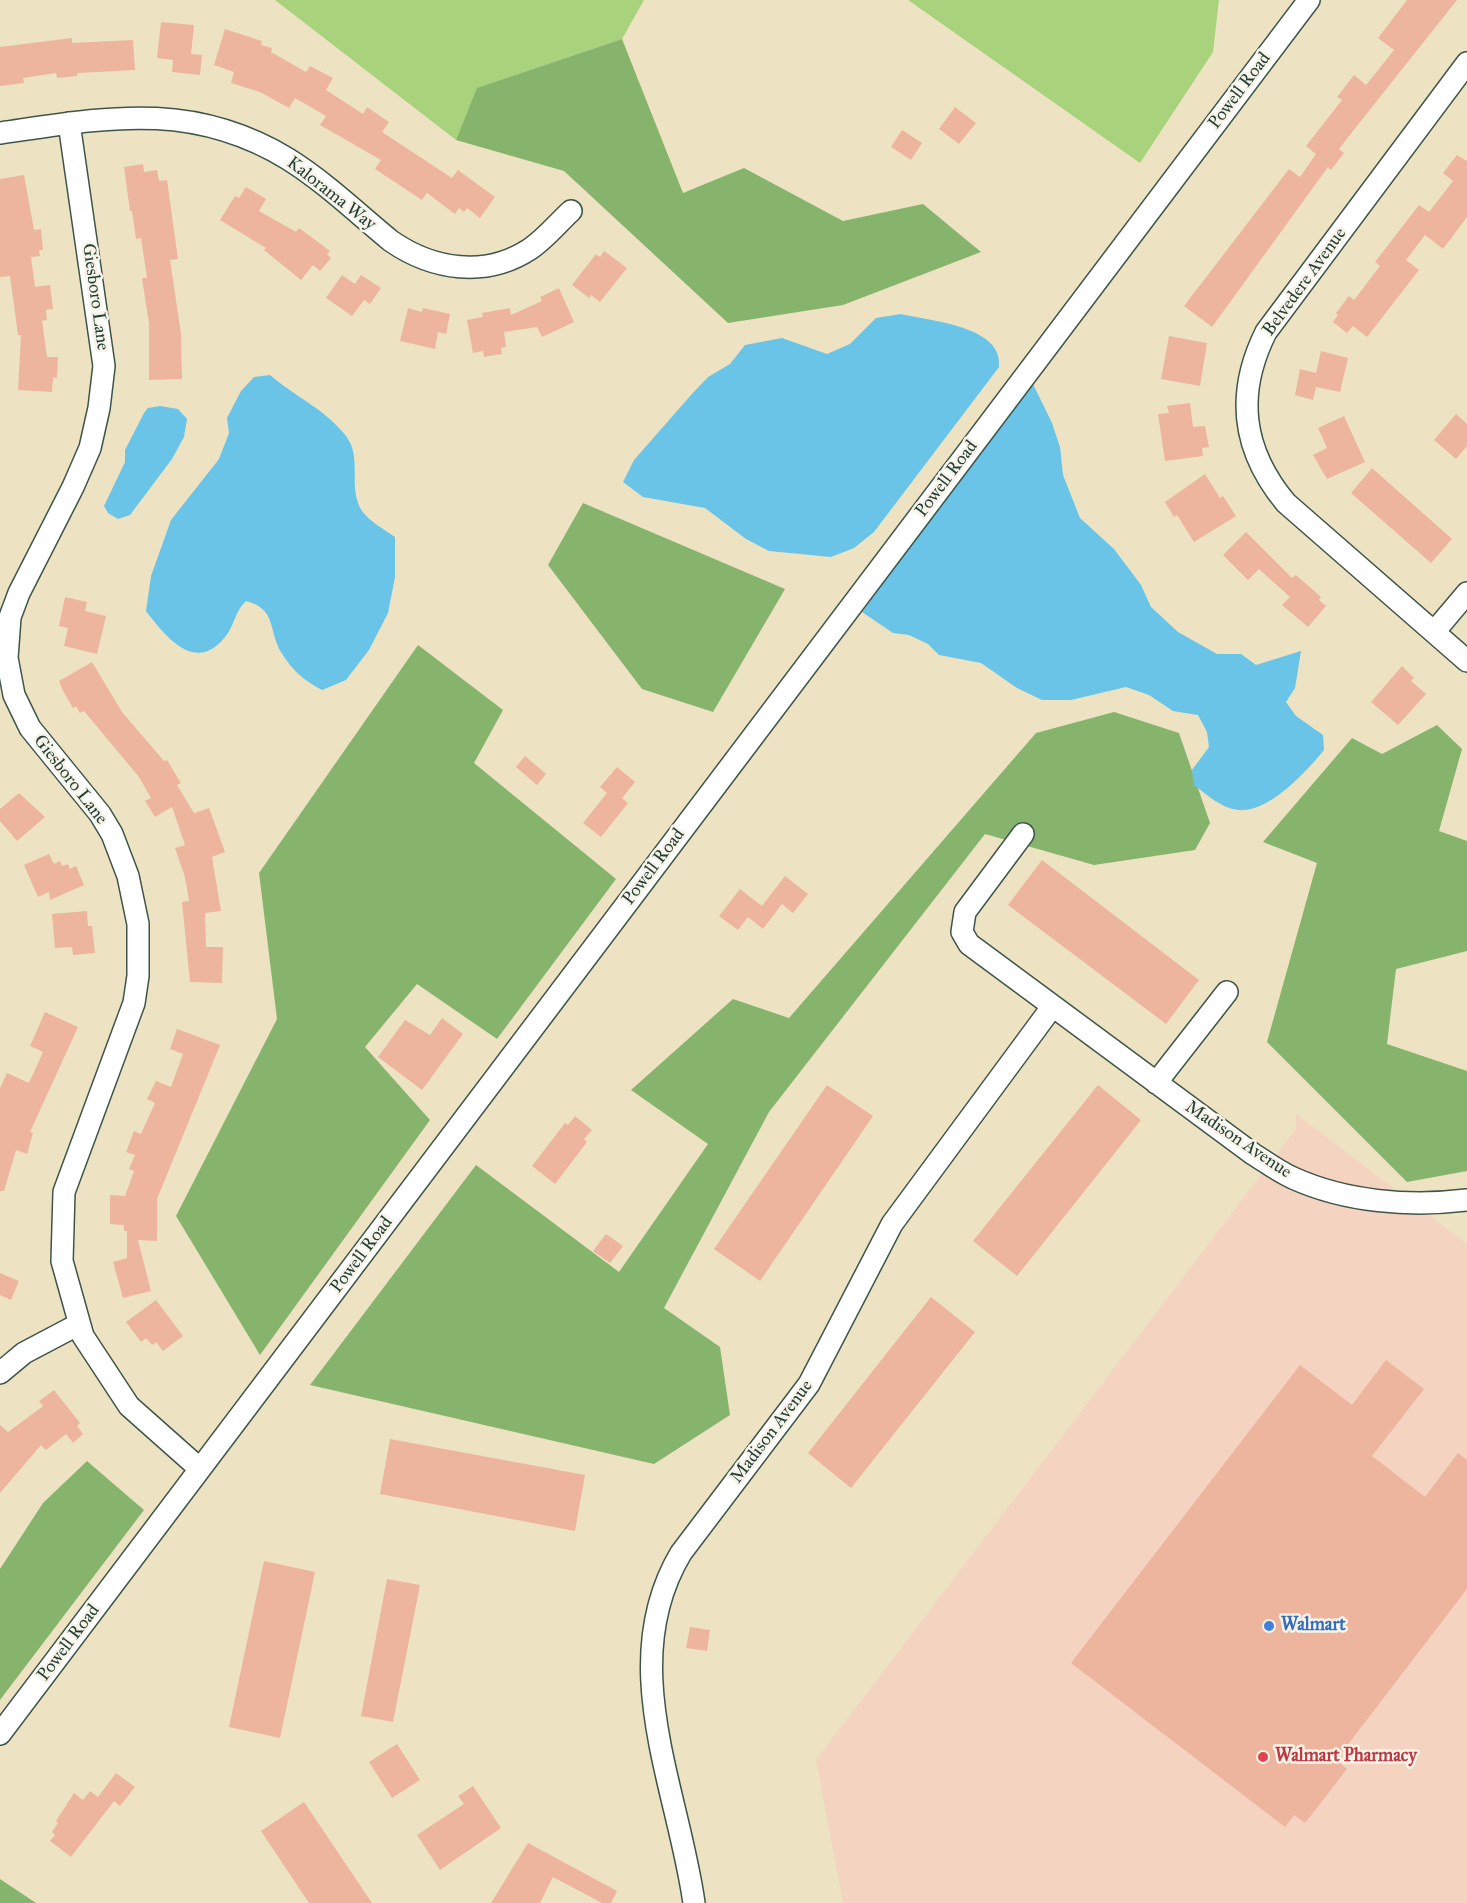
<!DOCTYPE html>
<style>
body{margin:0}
canvas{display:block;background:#ede3c3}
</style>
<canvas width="1467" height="1903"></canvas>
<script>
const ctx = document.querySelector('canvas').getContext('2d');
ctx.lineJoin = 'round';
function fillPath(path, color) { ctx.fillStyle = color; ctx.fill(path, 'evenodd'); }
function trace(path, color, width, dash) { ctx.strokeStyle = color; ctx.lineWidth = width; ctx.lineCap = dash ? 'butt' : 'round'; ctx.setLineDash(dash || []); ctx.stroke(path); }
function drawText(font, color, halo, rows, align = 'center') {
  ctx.font = font + ' "IM FELL Great Primer",serif'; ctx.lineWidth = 5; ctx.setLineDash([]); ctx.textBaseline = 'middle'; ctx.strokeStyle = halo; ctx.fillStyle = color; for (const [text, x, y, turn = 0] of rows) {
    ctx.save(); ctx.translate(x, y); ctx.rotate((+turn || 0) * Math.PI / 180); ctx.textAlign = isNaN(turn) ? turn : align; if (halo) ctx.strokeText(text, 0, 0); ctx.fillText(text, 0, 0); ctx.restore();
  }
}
const built = new Path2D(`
 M1296,1114L1467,1244V1903H843L816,1760L1296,1129Z`);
const green = new Path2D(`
 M275,0H644L622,39L478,88L456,140Z
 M908,0H1219L1213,52L1140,163Z`);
const forest = new Path2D(`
 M622,39L683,193L744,168L843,221L923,204L981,252L843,305L728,323L564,171L456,140L477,88Z
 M583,503L785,589L713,712L642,689L548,565Z
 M418,645L503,710L474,763L616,879L497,1039L417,984L365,1047L430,1120L260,1355L176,1216L277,1019L259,873Z
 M1114,712L1179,733L1210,823L1195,850L1094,865L985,834L769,1112L664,1308L720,1347L730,1415L654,1464L310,1385L476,1165L619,1272L708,1144L631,1090L733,999L789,1018L1036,733Z
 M1437,725L1462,749L1439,831L1467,841V951L1396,969L1387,1044L1467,1071V1171L1407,1182L1267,1042L1317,863L1263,842L1352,738L1382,754Z
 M87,1461L144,1510L0,1700V1569L43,1503Z
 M0,1879L36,1903H0Z`);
const water = new Path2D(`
 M901,314C930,321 1004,326 999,367L874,532L854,548L831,557L769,551L746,539L705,508L643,497L623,482L634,460L691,395L708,377L730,364L745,345L782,338L827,354L850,344L876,318Z
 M270,375C294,396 325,409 346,436C363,458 347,487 362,511C369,521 385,530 395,537V577L388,613L369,650L346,680L322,690C302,679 293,671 281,652C268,630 277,609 246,601C236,610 235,622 228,633C198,676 168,640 146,611L151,576L171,520L219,459L229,433L227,418L241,391L254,377Z
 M1032,382L1052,423L1060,447L1063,475L1080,518L1114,549L1141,585L1151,607L1178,632L1217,654H1241L1256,665L1301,651L1295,688L1286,702L1296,716L1323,735L1324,750C1306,772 1269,813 1238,810C1221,808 1207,795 1194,785L1192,770L1209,747L1207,732L1198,715L1173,711L1149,695L1126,687L1071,700H1042L1017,688L981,663L939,655L928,644L909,635L893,633L862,612Z
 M160,406L178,409L187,419L184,437L172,459L130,515L118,519L108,513L104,506L125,462V450L144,413L148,408Z`);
const building = new Path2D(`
 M1407,0H1457L1353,131L1339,149L1344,153L1331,170L1328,167L1212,327L1184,306L1289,169L1300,177L1316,154L1306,146L1342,100L1337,97L1354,75L1366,85L1394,50L1378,38Z
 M161,22L194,25L191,54L202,55L200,75L172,72L173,60L157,58Z
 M225,29L262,41L261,45L272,48L271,52L306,72L310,66L333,78L326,90L363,114L367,107L389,122L382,132L452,178L458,170L495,197L480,218L467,208L464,212L459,208L455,214L427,193L422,200L375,169L381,160L320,125L326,116L295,98L289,108L260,92L231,83L234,72L214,65Z
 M72,38V43L133,40L135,70L77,73V76L57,78L56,73L23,78L24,83L0,86V47Z
 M955,107L976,123L959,144L939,129Z
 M902,130L922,143L911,160L891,147Z
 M1457,155L1467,161V217L1443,249L1425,235L1406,260L1419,270L1367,337L1353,326L1347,333L1333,322L1338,315L1336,313L1349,296L1354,300L1380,266L1375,262L1419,205L1429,212L1453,181L1443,173Z
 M143,164L144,172L157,170L159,181L167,180L178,259L170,260L181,334L182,379L149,380V324L142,278H147L141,238L136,239L132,211H130L124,167Z
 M24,175L34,230L41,229L43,250H39L40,256L31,257L35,287L50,285L53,309L46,310L47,320L42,321L47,357H58L57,378L53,377L52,392L18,390L21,335H18L10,276L0,277V179Z
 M246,187L266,199L259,211L296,232L299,228L330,251L327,254L331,258L320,271L313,265L301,280L264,250L266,248L220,220L235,196L239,198Z
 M604,251L627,268L600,302L591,295L589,298L572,285L596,254L600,257Z
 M342,275L355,284L361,275L381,288L370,304L364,300L352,316L326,298Z
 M559,288L574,322L542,337L537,327L504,332L506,347L501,348L502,354L484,357L483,351L473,353L467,320L483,317L482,313L510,308L511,315L542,301L540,297Z
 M408,308L422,312L423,308L450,314L446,334L438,332L435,349L400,341Z
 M1169,336L1207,343L1200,386L1161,379Z
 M1321,351L1348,358L1340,392L1316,387L1313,400L1295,395L1300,369L1316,373Z
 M1190,403L1193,427L1205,426L1209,447L1202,448L1203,456L1165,461L1158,414L1169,413L1167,406Z
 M1456,414L1467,424V446L1456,459L1434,440Z
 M1344,416L1365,462L1327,479L1313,455L1327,448L1318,428Z
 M1372,468L1452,539L1431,563L1351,493Z
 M1205,474L1220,498L1223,496L1236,516L1194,542L1177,515L1174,517L1165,502Z
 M1246,532L1292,578L1296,575L1321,597L1319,600L1326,606L1308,627L1282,605L1290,597L1259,569L1248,580L1223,555Z
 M65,597L87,602L85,611L106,616L97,654L64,646L68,628L59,626Z
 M92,662L122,712L164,761L167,760L181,783L177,785L194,813L209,808L225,852L212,857L221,911L205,913L206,947H223L222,983L190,982L182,902L189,901L185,877L175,848L185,845L172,807L155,817L145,801L151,798L139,777L84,711L80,713L76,706L73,708L63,691L59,681Z
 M1402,666L1414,678L1411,681L1426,694L1398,725L1371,702Z
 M525,756L546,774L537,785L516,767Z
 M617,767L635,782L622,798L628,803L601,837L583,823L607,793L600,787Z
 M19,793L45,817L17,841L0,821V809Z
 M49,854L54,864L60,861L62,866L68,864L70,869L76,866L84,885L50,900L49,892L38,897L24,865Z
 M1042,860L1199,980L1166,1024L1008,905Z
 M785,876L808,894L793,913L782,904L763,929L748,917L738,930L719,916L740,889L762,906Z
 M87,911L88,926H92L95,953L73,955L72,947L55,948L52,914Z
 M45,1012L78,1027L30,1132L33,1133L27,1154L16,1150L4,1191H0V1088L7,1073L29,1083L43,1052L30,1046Z
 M442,1018L463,1034L422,1090L378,1057L405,1020L430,1035Z
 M177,1029L220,1045L157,1199V1241L138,1240L151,1291L123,1298L113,1262L127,1258V1231H124V1225L110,1224V1195L125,1196L134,1171L129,1169L135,1155L126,1152L134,1131L141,1134L155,1103L147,1099L156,1081L171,1087L183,1054L170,1049Z
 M827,1085L873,1116L760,1281L714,1249Z
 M1098,1085L1141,1120L1017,1276L973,1241Z
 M575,1116L592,1130L584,1139L587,1142L555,1184L532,1166L565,1123L568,1125Z
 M606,1234L623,1246L610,1263L593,1251Z
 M0,1273L19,1281L11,1300L0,1295Z
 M931,1297L975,1332L851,1488L808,1453Z
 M156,1300L183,1336L163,1351L156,1342L152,1345L146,1338L141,1342L126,1322Z
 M1386,1360L1424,1389L1372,1456L1425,1497L1458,1453L1467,1460V1589L1336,1760L1347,1769L1305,1823L1294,1815L1285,1827L1071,1663L1300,1365L1352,1405Z
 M54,1390L80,1423L77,1426L83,1434L73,1443L66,1434L46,1450L41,1445L0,1493V1425L8,1432L43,1406L39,1401Z
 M390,1439L585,1475L575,1531L380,1494Z
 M264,1561L315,1572L280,1738L229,1727Z
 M387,1579L420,1585L393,1722L361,1716Z
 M690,1627L710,1630L707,1651L686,1648Z
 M397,1744L420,1780L392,1798L369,1762Z
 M116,1773L135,1787L120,1806L114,1801L71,1857L50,1841L55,1835L52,1832L58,1823L56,1821L74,1793L83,1800L90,1791L98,1797Z
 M473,1786L501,1828L440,1870L417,1835L464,1804L458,1796Z
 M304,1802L372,1903H309L261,1831Z
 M528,1843L617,1891L611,1903H602L553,1877L540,1903H491Z`);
const minor = new Path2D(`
 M1467,63L1266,332C1235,394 1242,450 1286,503L1467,661
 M69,123L104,366L99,408L90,448L73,487L19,593L10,617L7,658L14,695L30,728L100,814L112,834L128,876L138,924V976L134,1003L64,1192L62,1261L83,1336L129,1406L200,1469
 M0,133C105,118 191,100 288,159C325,182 358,214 391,241C433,270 486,278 530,249C545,239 558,223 571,211
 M1434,632L1467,593
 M1023,834L965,912L962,932L969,944L1253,1154C1266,1162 1279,1172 1293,1178C1346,1202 1410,1207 1467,1200
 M1156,1083L1227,992
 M0,1373L24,1353L79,1324
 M0,1734L1309,0
 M694,1903C678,1788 615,1663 681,1553L809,1384L892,1224L1052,1007`);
const markers = [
 [1269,1626,6,"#3f7fe0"],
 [1263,1757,6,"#e0444e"]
];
const streetNames = [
 ["Powell Road",1240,91,-53],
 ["Kalorama Way",331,194,38],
 ["Belvedere Avenue",1305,282,-54],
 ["Giesboro Lane",95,297,82],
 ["Powell Road",947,479,-53],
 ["Giesboro Lane",70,780,52],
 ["Powell Road",654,867,-53],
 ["Madison Avenue",1238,1140,34],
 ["Powell Road",362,1255,-53],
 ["Madison Avenue",772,1432,-53],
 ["Powell Road",69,1643,-53]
];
const shopNames = [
 ["Walmart",1281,1626]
];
const healthNames = [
 ["Walmart Pharmacy",1275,1757]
];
fillPath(built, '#f4d3c1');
fillPath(green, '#a9d27d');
fillPath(forest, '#86b46c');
fillPath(water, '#69c4e7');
fillPath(building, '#edb59d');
trace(minor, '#3e5649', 24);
trace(minor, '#fff', 21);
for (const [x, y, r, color] of markers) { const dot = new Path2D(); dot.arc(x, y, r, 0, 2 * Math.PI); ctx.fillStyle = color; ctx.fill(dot); trace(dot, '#f7f3e8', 2); }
drawText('18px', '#1f3d34', '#f7f3e8', streetNames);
drawText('bold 18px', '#366cbe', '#f7f3e8', shopNames, 'left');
drawText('bold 18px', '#be3a42', '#f7f3e8', healthNames, 'left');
</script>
